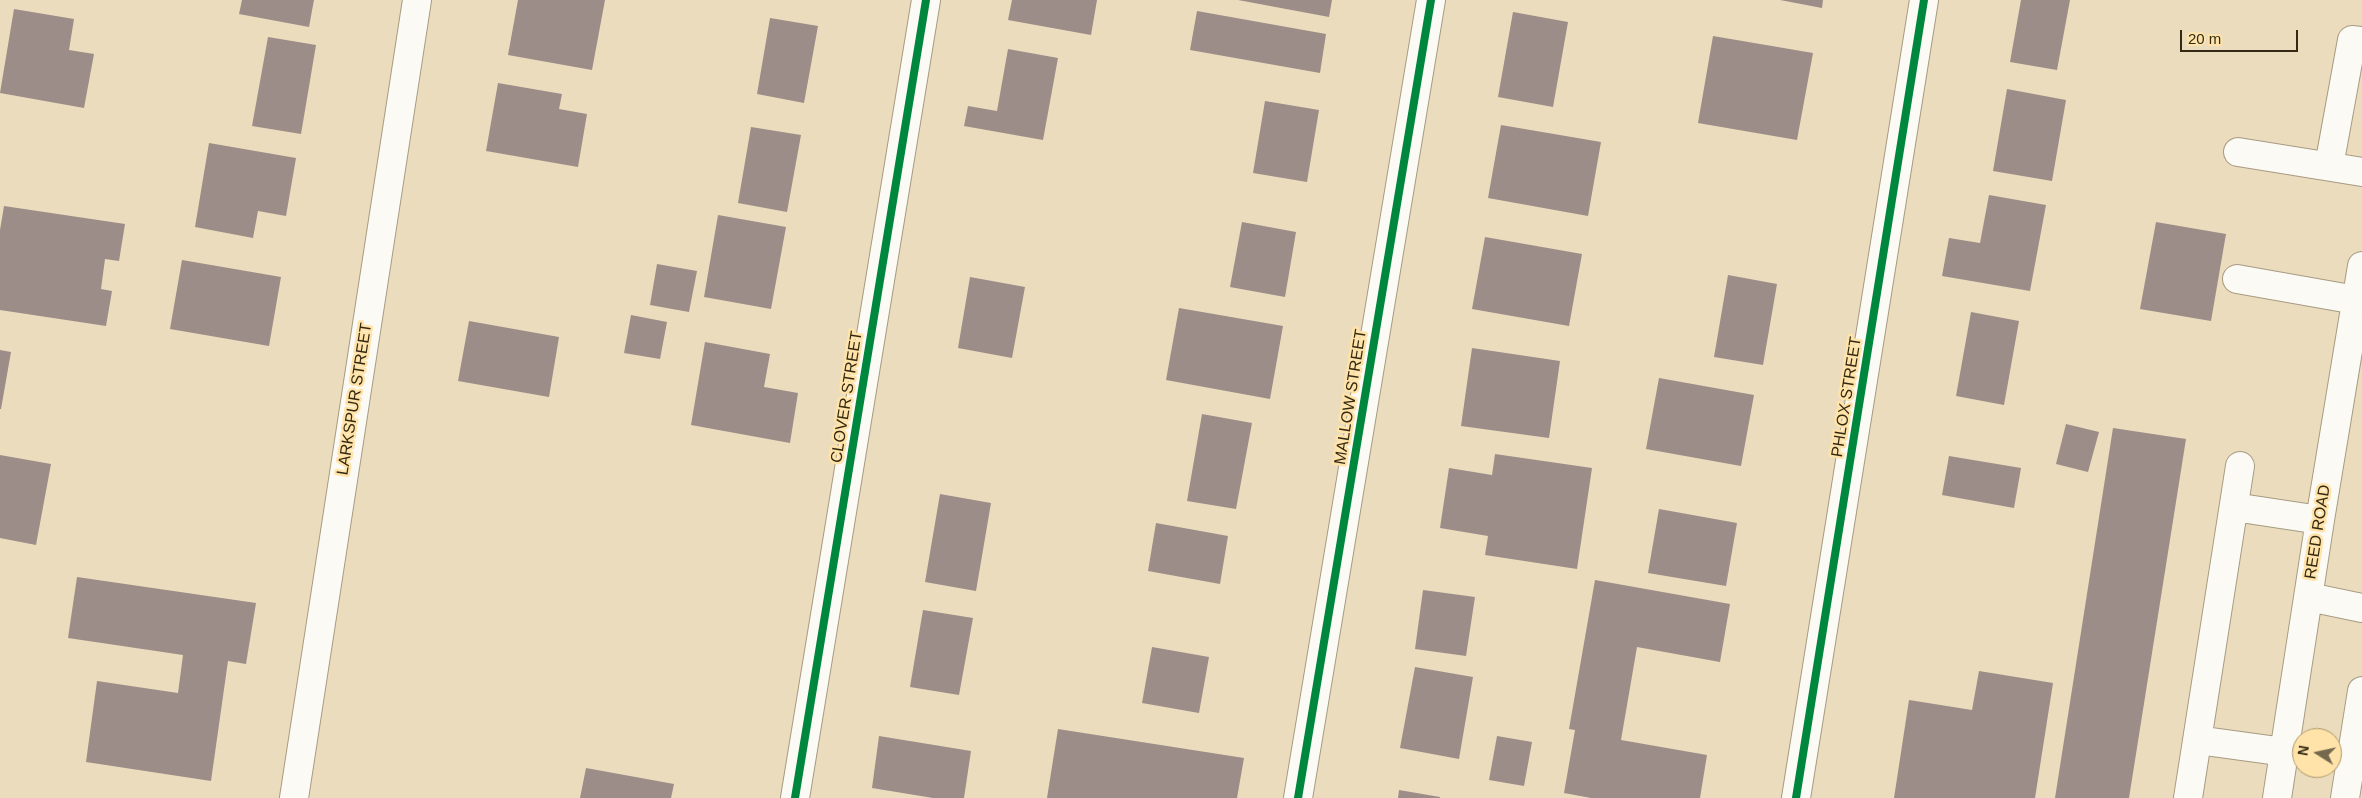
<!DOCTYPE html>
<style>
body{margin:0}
#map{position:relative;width:2362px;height:798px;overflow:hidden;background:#ebdcbd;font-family:Arial,sans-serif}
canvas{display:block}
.north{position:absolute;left:2292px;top:728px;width:50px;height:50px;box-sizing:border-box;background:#ffe3a9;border:1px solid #ae996d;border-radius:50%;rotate:280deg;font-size:14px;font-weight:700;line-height:20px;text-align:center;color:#342a13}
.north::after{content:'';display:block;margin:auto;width:18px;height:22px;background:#74684e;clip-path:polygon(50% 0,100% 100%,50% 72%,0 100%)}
.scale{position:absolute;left:2180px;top:30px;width:118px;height:22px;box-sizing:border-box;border:2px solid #342a13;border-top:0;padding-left:6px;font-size:15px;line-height:18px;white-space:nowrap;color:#342a13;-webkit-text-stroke:4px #ffe3a9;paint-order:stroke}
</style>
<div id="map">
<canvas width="2362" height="798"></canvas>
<div class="north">N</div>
<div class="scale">20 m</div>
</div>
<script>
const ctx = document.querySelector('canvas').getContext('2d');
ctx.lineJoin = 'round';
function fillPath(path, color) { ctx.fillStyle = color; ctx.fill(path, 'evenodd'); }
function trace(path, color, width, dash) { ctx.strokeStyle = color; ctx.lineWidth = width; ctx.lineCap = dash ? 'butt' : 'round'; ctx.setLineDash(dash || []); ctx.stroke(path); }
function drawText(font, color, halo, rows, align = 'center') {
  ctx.font = font + ' Arial,sans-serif'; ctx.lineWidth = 5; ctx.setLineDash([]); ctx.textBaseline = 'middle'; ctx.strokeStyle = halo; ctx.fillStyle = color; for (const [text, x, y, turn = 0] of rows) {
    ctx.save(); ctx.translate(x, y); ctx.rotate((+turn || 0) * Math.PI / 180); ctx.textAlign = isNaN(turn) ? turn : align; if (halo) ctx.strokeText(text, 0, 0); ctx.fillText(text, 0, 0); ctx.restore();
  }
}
const building = new Path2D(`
 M242,0H314L309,27L239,14Z
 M518,0H605L592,70L508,55Z
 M1012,0H1097L1091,35L1008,20Z
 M1238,0H1332L1329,17Z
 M1780,0H1823L1822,8Z
 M2021,0H2070L2057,70L2010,62Z
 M14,9L74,19L69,50L94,54L84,108L0,93Z
 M1197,11L1326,34L1320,73L1190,50Z
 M1513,12L1568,22L1553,107L1498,97Z
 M770,18L818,26L804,103L757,94Z
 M1713,36L1813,53L1797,140L1698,123Z
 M268,37L316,45L301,134L252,126Z
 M1008,49L1058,58L1043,140L964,126L968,106L997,111Z
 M498,83L562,94L559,109L587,114L578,167L486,151Z
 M2007,89L2066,100L2052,181L1993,171Z
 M1265,101L1319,110L1307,182L1253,173Z
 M1501,125L1601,142L1588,216L1488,198Z
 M751,127L801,135L787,212L738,203Z
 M209,143L296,158L286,216L258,211L253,238L195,227Z
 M1989,195L2046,205L2030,291L1942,276L1949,238L1980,243Z
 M4,206L125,224L119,261L105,259L101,289L112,291L106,326L0,310V230Z
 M718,215L786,227L771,309L704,297Z
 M1242,222L1296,232L1285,297L1230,287Z
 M2156,222L2226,234L2211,321L2140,309Z
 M1485,237L1582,254L1569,326L1472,309Z
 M182,260L281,277L269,346L170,329Z
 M657,264L697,271L689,312L650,305Z
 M1728,275L1777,284L1763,365L1714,357Z
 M970,277L1025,287L1012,358L958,348Z
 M1179,308L1283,326L1270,399L1166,380Z
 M1971,312L2019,321L2004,405L1956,396Z
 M631,315L667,322L660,359L624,353Z
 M469,321L559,337L549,397L458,381Z
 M705,342L770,354L764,387L798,393L790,443L691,425Z
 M1472,348L1560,361L1549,438L1461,426Z
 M0,350L11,352L1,409H0Z
 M1659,378L1754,395L1741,466L1646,449Z
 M1202,414L1252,423L1236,509L1187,501Z
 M2066,424L2099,432L2088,472L2056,464Z
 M2113,428L2186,439L2129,798H2055Z
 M1495,454L1592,468L1577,569L1485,555L1488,536L1440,528L1449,468L1492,475Z
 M0,455L51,464L36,545L0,538Z
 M1949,456L2021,468L2014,508L1942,495Z
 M940,494L991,503L976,591L925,582Z
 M1659,509L1737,523L1726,586L1648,573Z
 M1156,523L1228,536L1220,584L1148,571Z
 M77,577L256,603L246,664L228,661L211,781L86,762L97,681L178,693L183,655L68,638Z
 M1595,580L1730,604L1720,662L1637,647L1621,740L1707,755L1700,798H1591L1564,793L1575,730L1569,729Z
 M1423,590L1475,597L1466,656L1415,649Z
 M923,610L973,618L959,695L910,687Z
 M1152,647L1209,657L1199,713L1142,703Z
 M1415,667L1473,677L1459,759L1400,748Z
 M1979,671L2053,683L2035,798H1894L1909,700L1972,710Z
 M1058,729L1244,758L1237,798H1047Z
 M879,736L971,751L964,798H933L872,788Z
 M1497,736L1532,742L1524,786L1489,780Z
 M586,768L674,784L671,798H580Z
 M1399,790L1440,797V798H1398Z`);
const minor = new Path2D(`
 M2238,152L2362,172
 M2329,166L2352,40L2362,41
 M2237,279L2356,300
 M2234,507L2320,520
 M2309,597L2362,608
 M2197,740L2285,752
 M294,798L417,0
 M795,798L926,0
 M1298,798L1431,0
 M1796,798L1924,0
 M2188,798L2240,466
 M2277,798L2320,520L2362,266
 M2345,798L2362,691`);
const cycleway = new Path2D(`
 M795,798L926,0
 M1298,798L1431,0
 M1796,798L1924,0`);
const streetNames = [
 ["CLOVER STREET",847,397,-81],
 ["MALLOW STREET",1351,397,-81],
 ["PHLOX STREET",1847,397,-81],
 ["LARKSPUR STREET",355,399,-81],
 ["REED ROAD",2318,532,-81]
];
fillPath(building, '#9c8d88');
trace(minor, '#a69b82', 30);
trace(minor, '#fcfaf5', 28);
trace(cycleway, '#00873e', 8);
drawText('16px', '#342a13', '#ffe3a9', streetNames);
</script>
